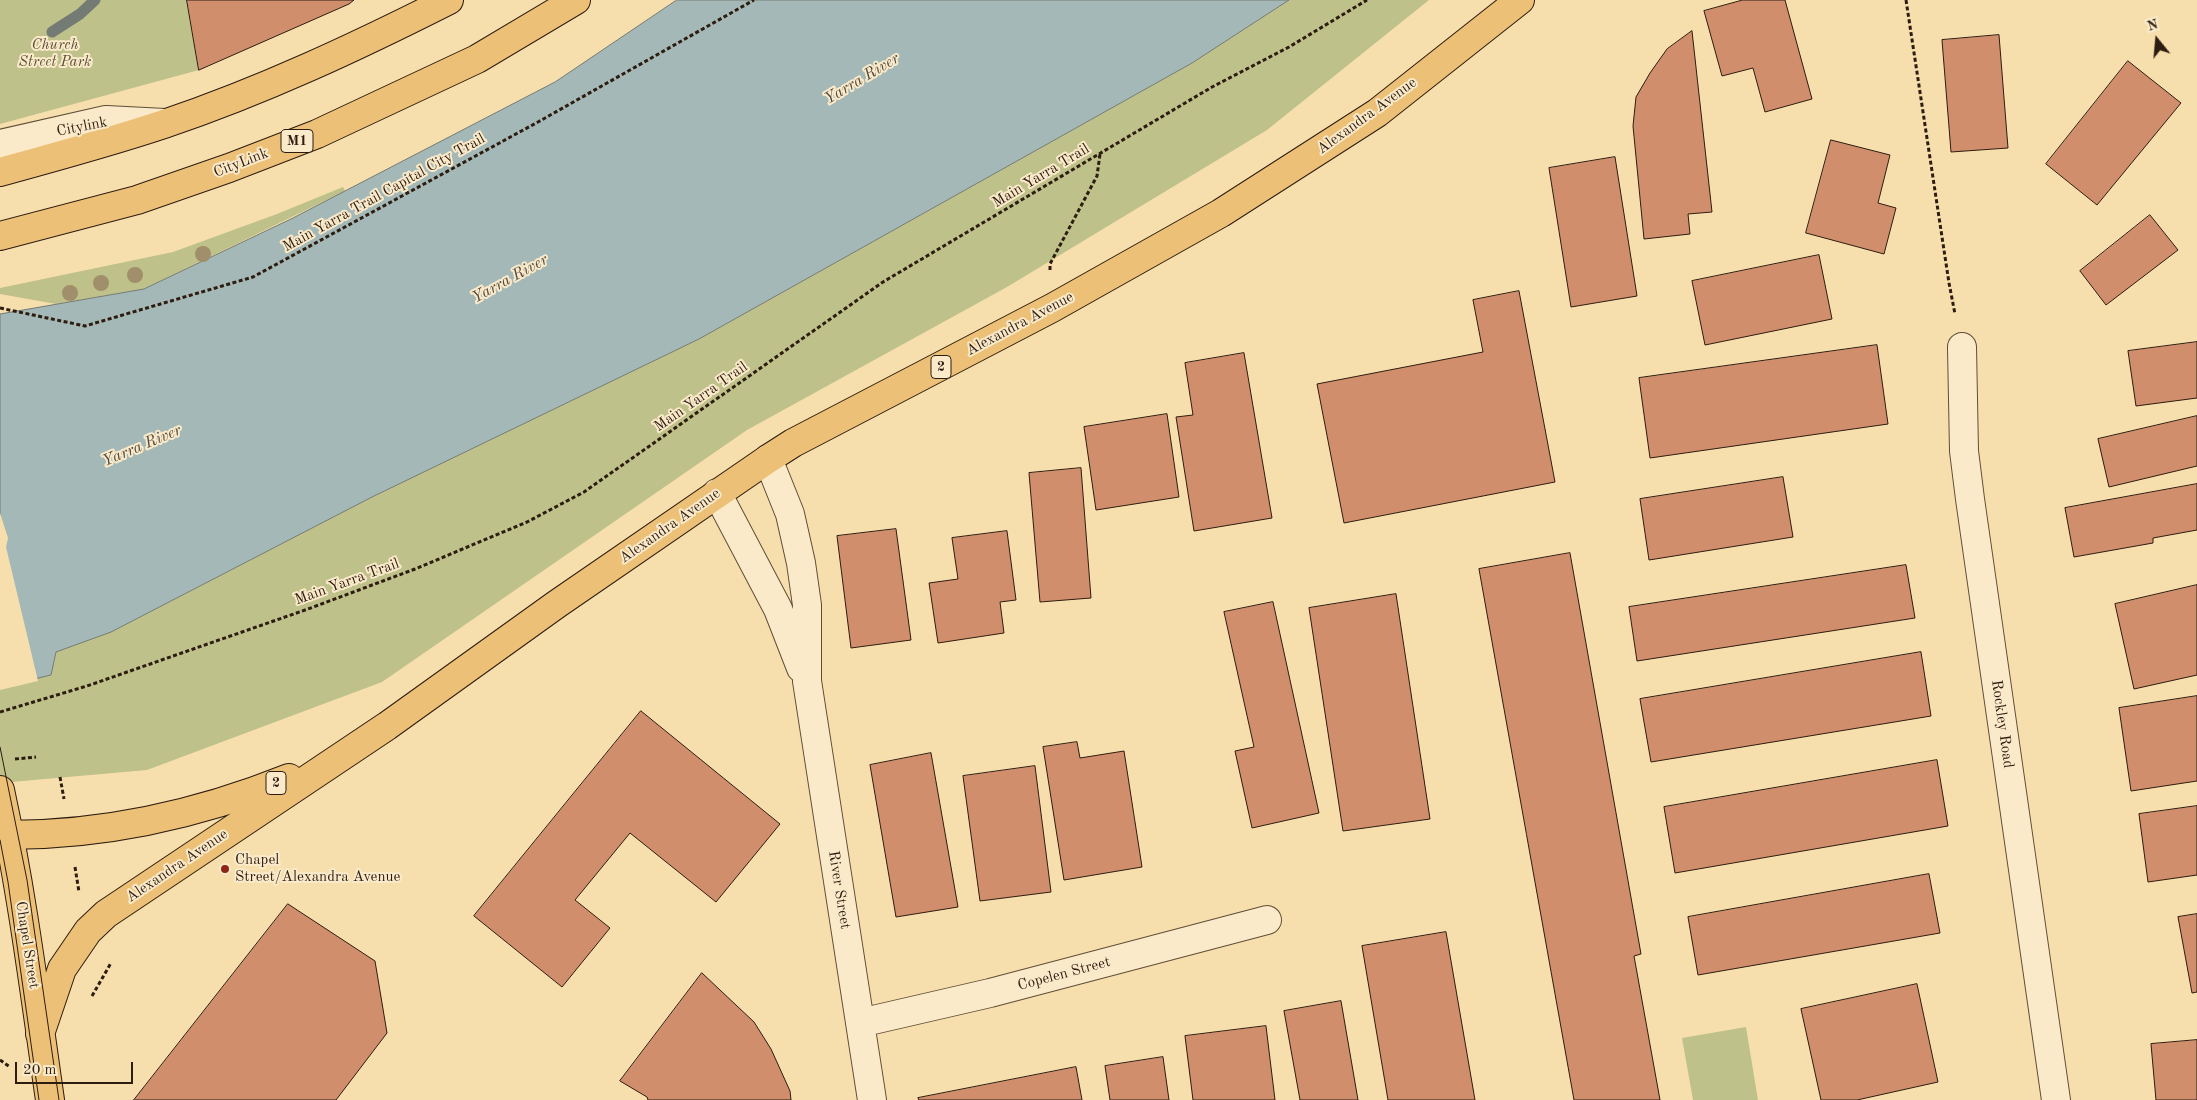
<!DOCTYPE html>
<style>
body{margin:0}
#map{position:relative;width:2197px;height:1100px;overflow:hidden;background:#f7dfad;font-family:"Old Standard TT",serif}
canvas{display:block}
.north{position:absolute;left:2132px;top:15px;width:50px;height:50px;-webkit-text-stroke:4px #faeaca;paint-order:stroke;rotate:343deg;font-size:14px;font-weight:700;line-height:20px;text-align:center;color:#2d1c10}
.north::after{content:'';display:block;margin:auto;width:18px;height:22px;background:#2d1c10;clip-path:polygon(50% 0,100% 100%,50% 72%,0 100%)}
.scale{position:absolute;left:15px;top:1062px;width:118px;height:22px;box-sizing:border-box;border:2px solid #2d1c10;border-top:0;padding-left:6px;font-size:15px;line-height:18px;white-space:nowrap;color:#2d1c10;-webkit-text-stroke:4px #faeaca;paint-order:stroke}
</style>
<div id="map">
<canvas width="2197" height="1100"></canvas>
<div class="north">N</div>
<div class="scale">20 m</div>
</div>
<script>
const ctx = document.querySelector('canvas').getContext('2d');
ctx.lineJoin = 'round';
function fillPath(path, color) { ctx.fillStyle = color; ctx.fill(path, 'evenodd'); }
function trace(path, color, width, dash) { ctx.strokeStyle = color; ctx.lineWidth = width; ctx.lineCap = dash ? 'butt' : 'round'; ctx.setLineDash(dash || []); ctx.stroke(path); }
function drawText(font, color, halo, rows, align = 'center') {
  ctx.font = font + ' "Old Standard TT",serif'; ctx.lineWidth = 4; ctx.setLineDash([]); ctx.textBaseline = 'middle'; ctx.strokeStyle = halo; ctx.fillStyle = color; for (const [text, x, y, turn = 0] of rows) {
    ctx.save(); ctx.translate(x, y); ctx.rotate((+turn || 0) * Math.PI / 180); ctx.textAlign = isNaN(turn) ? turn : align; if (halo) ctx.strokeText(text, 0, 0); ctx.fillText(text, 0, 0); ctx.restore();
  }
}
const green = new Path2D(`
 M0,0H187L199,70L0,124Z
 M1289,0H1429L1267,130L1007,287L747,430L382,682L147,770L0,783V687L54,663L56,652L111,632L372,497L699,339L1192,63Z
 M343,187L345,191L144,289L56,304L0,294V288L173,252L277,214Z
 M1746,1027L1758,1100H1693L1682,1038Z`);
const water = new Path2D(`
 M677,0H1289L1192,63L699,339L372,497L111,632L56,652L51,675L0,687V314L144,289L293,218L555,82Z`);
const pier = new Path2D(`
 M0,513L8,538L6,547L38,681L0,690Z`);
const stream = new Path2D(`
 M52,32L80,14L95,0`);
const building = new Path2D(`
 M187,0H354L349,4L199,70Z
 M1743,0H1785L1812,99L1765,112L1753,68L1722,76L1704,11Z
 M1692,31L1712,212L1688,214L1690,234L1644,239L1633,126L1636,97L1650,73L1667,49Z
 M1999,35L2008,148L1951,152L1942,40Z
 M2128,61L2181,103L2097,205L2046,164Z
 M1831,140L1890,155L1878,203L1896,208L1884,254L1806,233Z
 M1615,157L1637,296L1571,307L1549,168Z
 M2150,215L2178,250L2106,305L2080,271Z
 M1819,255L1832,319L1705,345L1692,281Z
 M1519,291L1555,482L1344,523L1317,384L1483,352L1473,300Z
 M2197,342V398L2136,406L2128,351Z
 M1877,345L1888,424L1650,458L1639,378Z
 M1244,353L1272,518L1194,531L1176,417L1193,415L1185,363Z
 M1167,414L1179,497L1096,510L1084,427Z
 M2197,416V466L2109,487L2098,439Z
 M1081,468L1091,598L1040,602L1029,473Z
 M1783,477L1793,537L1649,560L1640,499Z
 M2197,484V530L2153,538V543L2074,557L2065,508Z
 M896,529L911,640L851,648L837,536Z
 M1007,531L1016,600L1000,602L1004,633L938,643L929,583L958,579L952,538Z
 M1570,553L1641,954L1634,956L1660,1100H1574L1479,569Z
 M1906,565L1915,618L1637,661L1629,607Z
 M2197,585V675L2134,689L2115,604Z
 M1396,594L1430,819L1343,831L1309,608Z
 M1273,602L1319,813L1252,828L1235,751L1254,747L1224,612Z
 M1921,652L1931,716L1651,762L1640,699Z
 M2197,696V781L2131,791L2119,708Z
 M641,711L780,824L716,902L630,833L575,900L610,928L562,987L474,916Z
 M1077,742L1080,758L1124,751L1142,867L1064,880L1043,747Z
 M931,753L958,907L896,917L870,765Z
 M1937,760L1948,826L1675,873L1664,807Z
 M1035,766L1051,892L980,901L963,776Z
 M2197,806V875L2148,882L2139,814Z
 M1929,874L1940,933L1698,975L1688,917Z
 M288,904L375,961L387,1033L336,1100H134Z
 M2197,914V992L2192,993L2178,917Z
 M1446,932L1475,1100H1388L1362,946Z
 M702,973L754,1022L771,1049L790,1091L791,1100H648L647,1097L620,1081Z
 M1917,984L1938,1082L1857,1100H1821L1801,1009Z
 M1341,1001L1358,1100H1300L1284,1011Z
 M1266,1026L1275,1100H1193L1185,1036Z
 M2197,1040V1100H2156L2151,1044Z
 M1163,1057L1169,1100H1110L1105,1066Z
 M1076,1067L1082,1100H919L918,1098Z`);
const path = new Path2D(`
 M1906,0L1949,283L1955,314
 M1050,270V264L1097,176L1100,154
 M0,308L85,326L253,277L538,122L754,0
 M0,712L87,686L308,609L415,569L527,522L584,492L883,282L1212,87L1289,47L1367,0
 M15,759L36,757
 M60,777L64,799
 M75,867L79,892
 M92,996L111,963
 M0,1060L10,1067`);
const minor = new Path2D(`
 M0,144L106,120L165,123
 M1962,347L1964,451L1970,499L2056,1100
 M768,459L790,514L801,563L807,605V681L872,1100
 M717,493L778,609L801,668
 M860,1023L990,993L1267,920`);
const major = new Path2D(`
 M0,790C22,892 35,996 50,1100
 M0,835C100,836 197,815 289,778
 M40,1034L62,969L88,931L106,914L387,726L557,604L768,459L793,443L1052,308L1221,213L1377,113L1520,0`);
const highway = new Path2D(`
 M0,172C55,157 110,142 164,124C262,91 356,47 449,0
 M0,236L137,200L229,168L317,134L477,59L576,0`);
const tram = new Path2D(`
 M0,747L27,880L59,1100
 M0,840L8,882L39,1100`);
const trees = [
 [203,254],
 [135,275],
 [101,283],
 [70,293]
];
const markers = [
 [225,869,5,"#8f2418"]
];
const shields = [
 [297,141,32],
 [941,367,20],
 [276,783,20]
];
const shieldNames = [
 ["M1",297,141],
 ["2",941,367],
 ["2",276,783]
];
const parkNames = [
 ["Church",55,45],
 ["Street Park",55,62]
];
const streetNames = [
 ["Alexandra Avenue",1367,116,-36],
 ["Citylink",82,127,-11],
 ["CityLink",241,163,-21],
 ["Main Yarra Trail",1041,176,-31],
 ["Main Yarra Trail Capital City Trail",384,193,-29],
 ["Alexandra Avenue",1020,324,-28],
 ["Main Yarra Trail",701,397,-35],
 ["Alexandra Avenue",670,526,-35],
 ["Main Yarra Trail",347,582,-20],
 ["Rockley Road",2002,724,82],
 ["Alexandra Avenue",177,866,-34],
 ["River Street",839,890,81],
 ["Chapel Street",27,945,81],
 ["Copelen Street",1064,974,-15]
];
const poiNames = [
 ["Chapel",235,860],
 ["Street/Alexandra Avenue",235,877]
];
const waterNames = [
 ["Yarra River",862,79,-31],
 ["Yarra River",510,279,-29],
 ["Yarra River",142,446,-23]
];
fillPath(green, '#bec189');
fillPath(water, '#a4b9b7');
trace(water, '#747a74', 1);
fillPath(pier, '#f7dfad');
trace(stream, '#747a74', 11);
fillPath(building, '#d18e6c');
trace(building, '#2d1c10', 1);
trace(minor, '#604d37', 30);
trace(major, '#2d1c10', 30);
trace(highway, '#2d1c10', 30);
trace(path, '#2d1c10', 3, [4, 2.5]);
trace(minor, '#faeaca', 28);
trace(major, '#ecc076', 28);
trace(highway, '#ecc076', 28);
trace(tram, '#2d1c10', 1);
ctx.fillStyle = '#a08f6a';
for (const [x, y] of trees) { ctx.beginPath(); ctx.arc(x, y, 8, 0, 2 * Math.PI); ctx.fill(); }
for (const [x, y, r, color] of markers) { const dot = new Path2D(); dot.arc(x, y, r, 0, 2 * Math.PI); ctx.fillStyle = color; ctx.fill(dot); trace(dot, '#faeaca', 2); }
for (const [x, y, w] of shields) { const box = new Path2D(); box.roundRect(x - w / 2, y - 11.5, w, 23, 4); ctx.fillStyle = '#faeaca'; ctx.fill(box); trace(box, '#2d1c10', 1); }
drawText('bold 14px', '#2d1c10', null, shieldNames);
drawText('italic 15px', '#584e34', '#faeaca', parkNames);
drawText('15px', '#2d1c10', '#faeaca', streetNames);
drawText('15px', '#2d1c10', '#faeaca', poiNames, 'left');
drawText('italic 16px', '#514b42', '#faeaca', waterNames);
</script>
